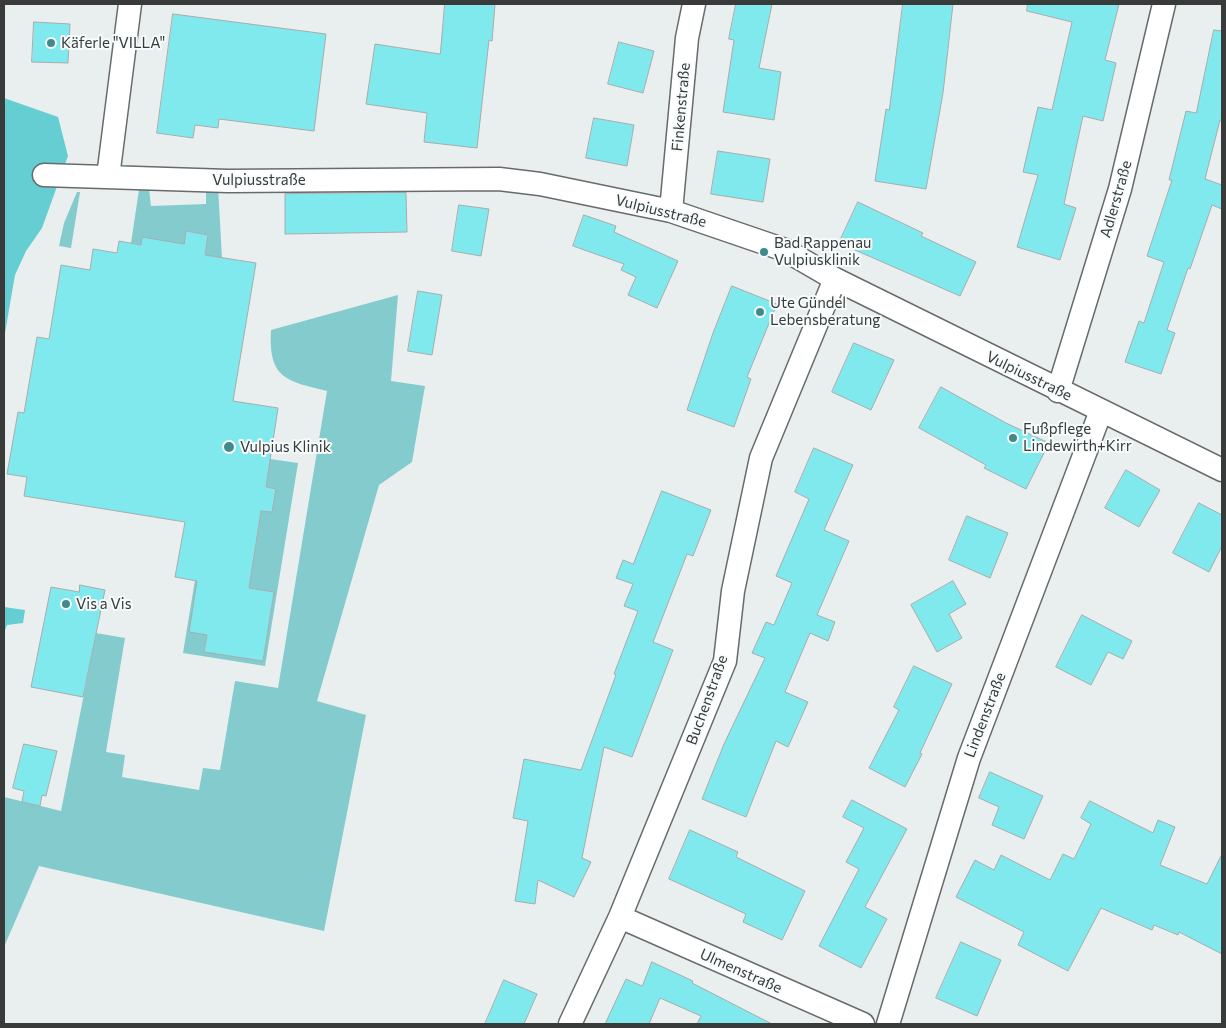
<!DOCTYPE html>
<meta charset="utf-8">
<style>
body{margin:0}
#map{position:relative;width:1226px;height:1028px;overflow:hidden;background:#e9eeee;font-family:Commissioner,sans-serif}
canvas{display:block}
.frame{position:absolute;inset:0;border:5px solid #393b3b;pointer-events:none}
</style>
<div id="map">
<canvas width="1226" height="1028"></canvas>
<div class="frame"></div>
</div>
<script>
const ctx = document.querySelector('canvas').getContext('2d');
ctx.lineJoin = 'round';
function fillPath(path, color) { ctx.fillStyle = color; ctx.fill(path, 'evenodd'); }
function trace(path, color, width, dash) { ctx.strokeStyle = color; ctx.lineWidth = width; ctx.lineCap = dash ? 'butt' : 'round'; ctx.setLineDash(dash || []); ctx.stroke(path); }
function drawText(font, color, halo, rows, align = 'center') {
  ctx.font = font + ' Commissioner,sans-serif'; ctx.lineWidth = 4; ctx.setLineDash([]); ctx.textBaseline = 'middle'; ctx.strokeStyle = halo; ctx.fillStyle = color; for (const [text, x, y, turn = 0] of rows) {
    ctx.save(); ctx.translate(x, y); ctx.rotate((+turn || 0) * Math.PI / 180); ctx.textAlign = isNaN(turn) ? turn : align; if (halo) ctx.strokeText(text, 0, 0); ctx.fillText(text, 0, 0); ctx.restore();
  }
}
const green = new Path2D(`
 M218,187L222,258L205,255L208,235L187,231L183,252L152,239L142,237L141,245L131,243L139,190L149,189L151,206L206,204V188Z
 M77,192H80L71,248L59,246L64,223Z
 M398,295L391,381L425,386L412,462L379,485L317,701L366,715L324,931L39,866L4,947V797L61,811L96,633L125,638L106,752L125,755L122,777L199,790L203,768L220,770L235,681L278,688L327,391C287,381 268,379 271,330Z
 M270,459L298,463L265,666L183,653L195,580L197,581L207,635L204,651L263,661L274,592L249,588L261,511L272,512L276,489L266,487Z`);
const forest = new Path2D(`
 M4,98L58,117L68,156L42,228L26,251L15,275L4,339Z
 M4,607L25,610L23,623L7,625L4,633Z`);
const building = new Path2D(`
 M445,4H495L492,41L489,40L477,148L424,142L427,113L366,104L375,44L440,54Z
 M736,4H772L759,68L781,72L774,120L723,112L734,40L729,39Z
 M903,4H953L943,93L926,189L875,181L886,109L889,110Z
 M1028,4H1119L1105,60L1116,63L1103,121L1083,116L1064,204L1076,208L1060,260L1017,247L1038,175L1023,172L1038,107L1052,110L1072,22L1027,11Z
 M173,14L326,34L314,131L219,119L218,128L195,125L193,138L157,133Z
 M34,22L70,24L68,63L32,62Z
 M1214,30L1222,31V121L1220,120L1205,179L1222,185V209L1212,205L1190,269L1188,268L1167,330L1175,333L1161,374L1125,362L1139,321L1144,323L1164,262L1147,256L1172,180H1169L1186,111L1196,113Z
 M619,42L654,51L643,93L608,84Z
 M594,118L634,125L627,166L586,158Z
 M718,151L770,159L763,202L711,194Z
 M406,193L407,232L285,234V194Z
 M858,202L923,233L921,236L976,262L960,296L839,243Z
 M459,205L489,209L481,256L452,251Z
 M584,215L616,226L614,232L678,261L657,308L628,295L636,277L621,270L624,264L573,246Z
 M186,231L208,235L205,255L256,263L233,401L278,408L266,487L276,489L272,512L261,511L249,588L274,592L263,661L204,652L207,635L189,632L197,581L175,577L185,522L24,496L27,477L7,474L18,412L24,413L37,337L49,339L61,265L90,270L93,249L117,253L119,241L141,245L142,237L184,244Z
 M732,286L777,304L747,377L751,379L734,427L687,410L713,333Z
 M418,291L442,295L432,355L408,351Z
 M854,343L894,360L871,410L832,392Z
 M941,387L1006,423L1049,443L1026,489L984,468L986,465L919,428Z
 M814,448L853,465L824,530L849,541L817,615L835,622L828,641L810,633L785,692L808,702L788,747L776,741L746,817L702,799L724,744L765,658L752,653L766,622L774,625L792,583L776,576L809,499L795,492Z
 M1126,470L1160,490L1139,527L1105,508Z
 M662,491L711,510L693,556L687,554L653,642L673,650L632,757L604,747L582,858L591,862L574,897L538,880L535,904L515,901L528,821L513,818L524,759L581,770L616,675L614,674L638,611L624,606L633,584L616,578L623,560L633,564Z
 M1199,503L1222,515V546L1209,572L1173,553Z
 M967,516L1008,533L990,578L949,560Z
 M953,581L966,604L949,614L962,638L937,652L911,605Z
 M80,585L105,590L83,697L31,687L51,587L79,592Z
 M1082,615L1132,641L1123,659L1108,652L1091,685L1056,667Z
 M914,666L952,684L920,753L922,754L905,787L869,768L899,710L894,707Z
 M24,744L57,751L46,796L42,795L40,806L22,802L24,791L13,788Z
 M990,772L1043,796L1024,839L992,825L999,807L979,798Z
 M852,800L907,829L865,907L887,919L861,968L819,946L859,869L846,862L864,828L843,817Z
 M1090,801L1153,833L1158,820L1175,827L1160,865L1207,884L1222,854V954L1179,932L1178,935L1154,925L1152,930L1101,908L1068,971L1018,945L1024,932L956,897L975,860L994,870L1001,855L1050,880L1063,854L1074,859L1091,824L1081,818Z
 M690,830L738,852L736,857L805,891L782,940L743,922L746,914L669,879Z
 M961,942L1001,960L977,1016L936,998Z
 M652,962L693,981L692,983L772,1024H697L701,1016L660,998L649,1024H605L626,979L642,986Z
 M504,980L537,994L524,1024H485Z`);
const minor = new Path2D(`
 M44,175L228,181L499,179L540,184L671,211L785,250L835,279L1222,470
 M108,177L130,4
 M671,211L687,38L694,4
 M1058,391L1120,189L1164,4
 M620,917L863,1024
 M570,1024L620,917L725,661L733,591L761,458L835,279
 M888,1024L969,758L1101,411`);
const markers = [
 [51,43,5,"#41898d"],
 [764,252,5,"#41898d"],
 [760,312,5,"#41898d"],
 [1013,438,5,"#41898d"],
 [229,447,6,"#41898d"],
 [66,604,5,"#41898d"]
];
const poiNames = [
 ["Käferle \"VILLA\"",61,43],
 ["Bad Rappenau",774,243],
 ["Vulpiusklinik",774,260],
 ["Ute Gündel",770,303],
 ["Lebensberatung",770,320],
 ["Fußpflege",1023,429],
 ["Lindewirth+Kirr",1023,446],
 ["Vulpius Klinik",240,447],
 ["Vis a Vis",76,604]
];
const streetNames = [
 ["Finkenstraße",681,107,-85],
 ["Vulpiusstraße",259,180],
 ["Adlerstraße",1116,199,-74],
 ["Vulpiusstraße",661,211,14],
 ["Vulpiusstraße",1029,376,26],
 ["Buchenstraße",707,700,-70],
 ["Lindenstraße",985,715,-69],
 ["Ulmenstraße",741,971,24]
];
fillPath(green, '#84cbce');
fillPath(forest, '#64ced3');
fillPath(building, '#80e9ee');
trace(building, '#a7acac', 1);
trace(minor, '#676b6c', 25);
trace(minor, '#fff', 22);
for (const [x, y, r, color] of markers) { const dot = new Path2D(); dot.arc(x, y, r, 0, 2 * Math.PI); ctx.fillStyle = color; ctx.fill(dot); trace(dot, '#f6fbfb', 2); }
drawText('15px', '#393b3b', '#f6fbfb', poiNames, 'left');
drawText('15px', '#393b3b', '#f6fbfb', streetNames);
</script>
